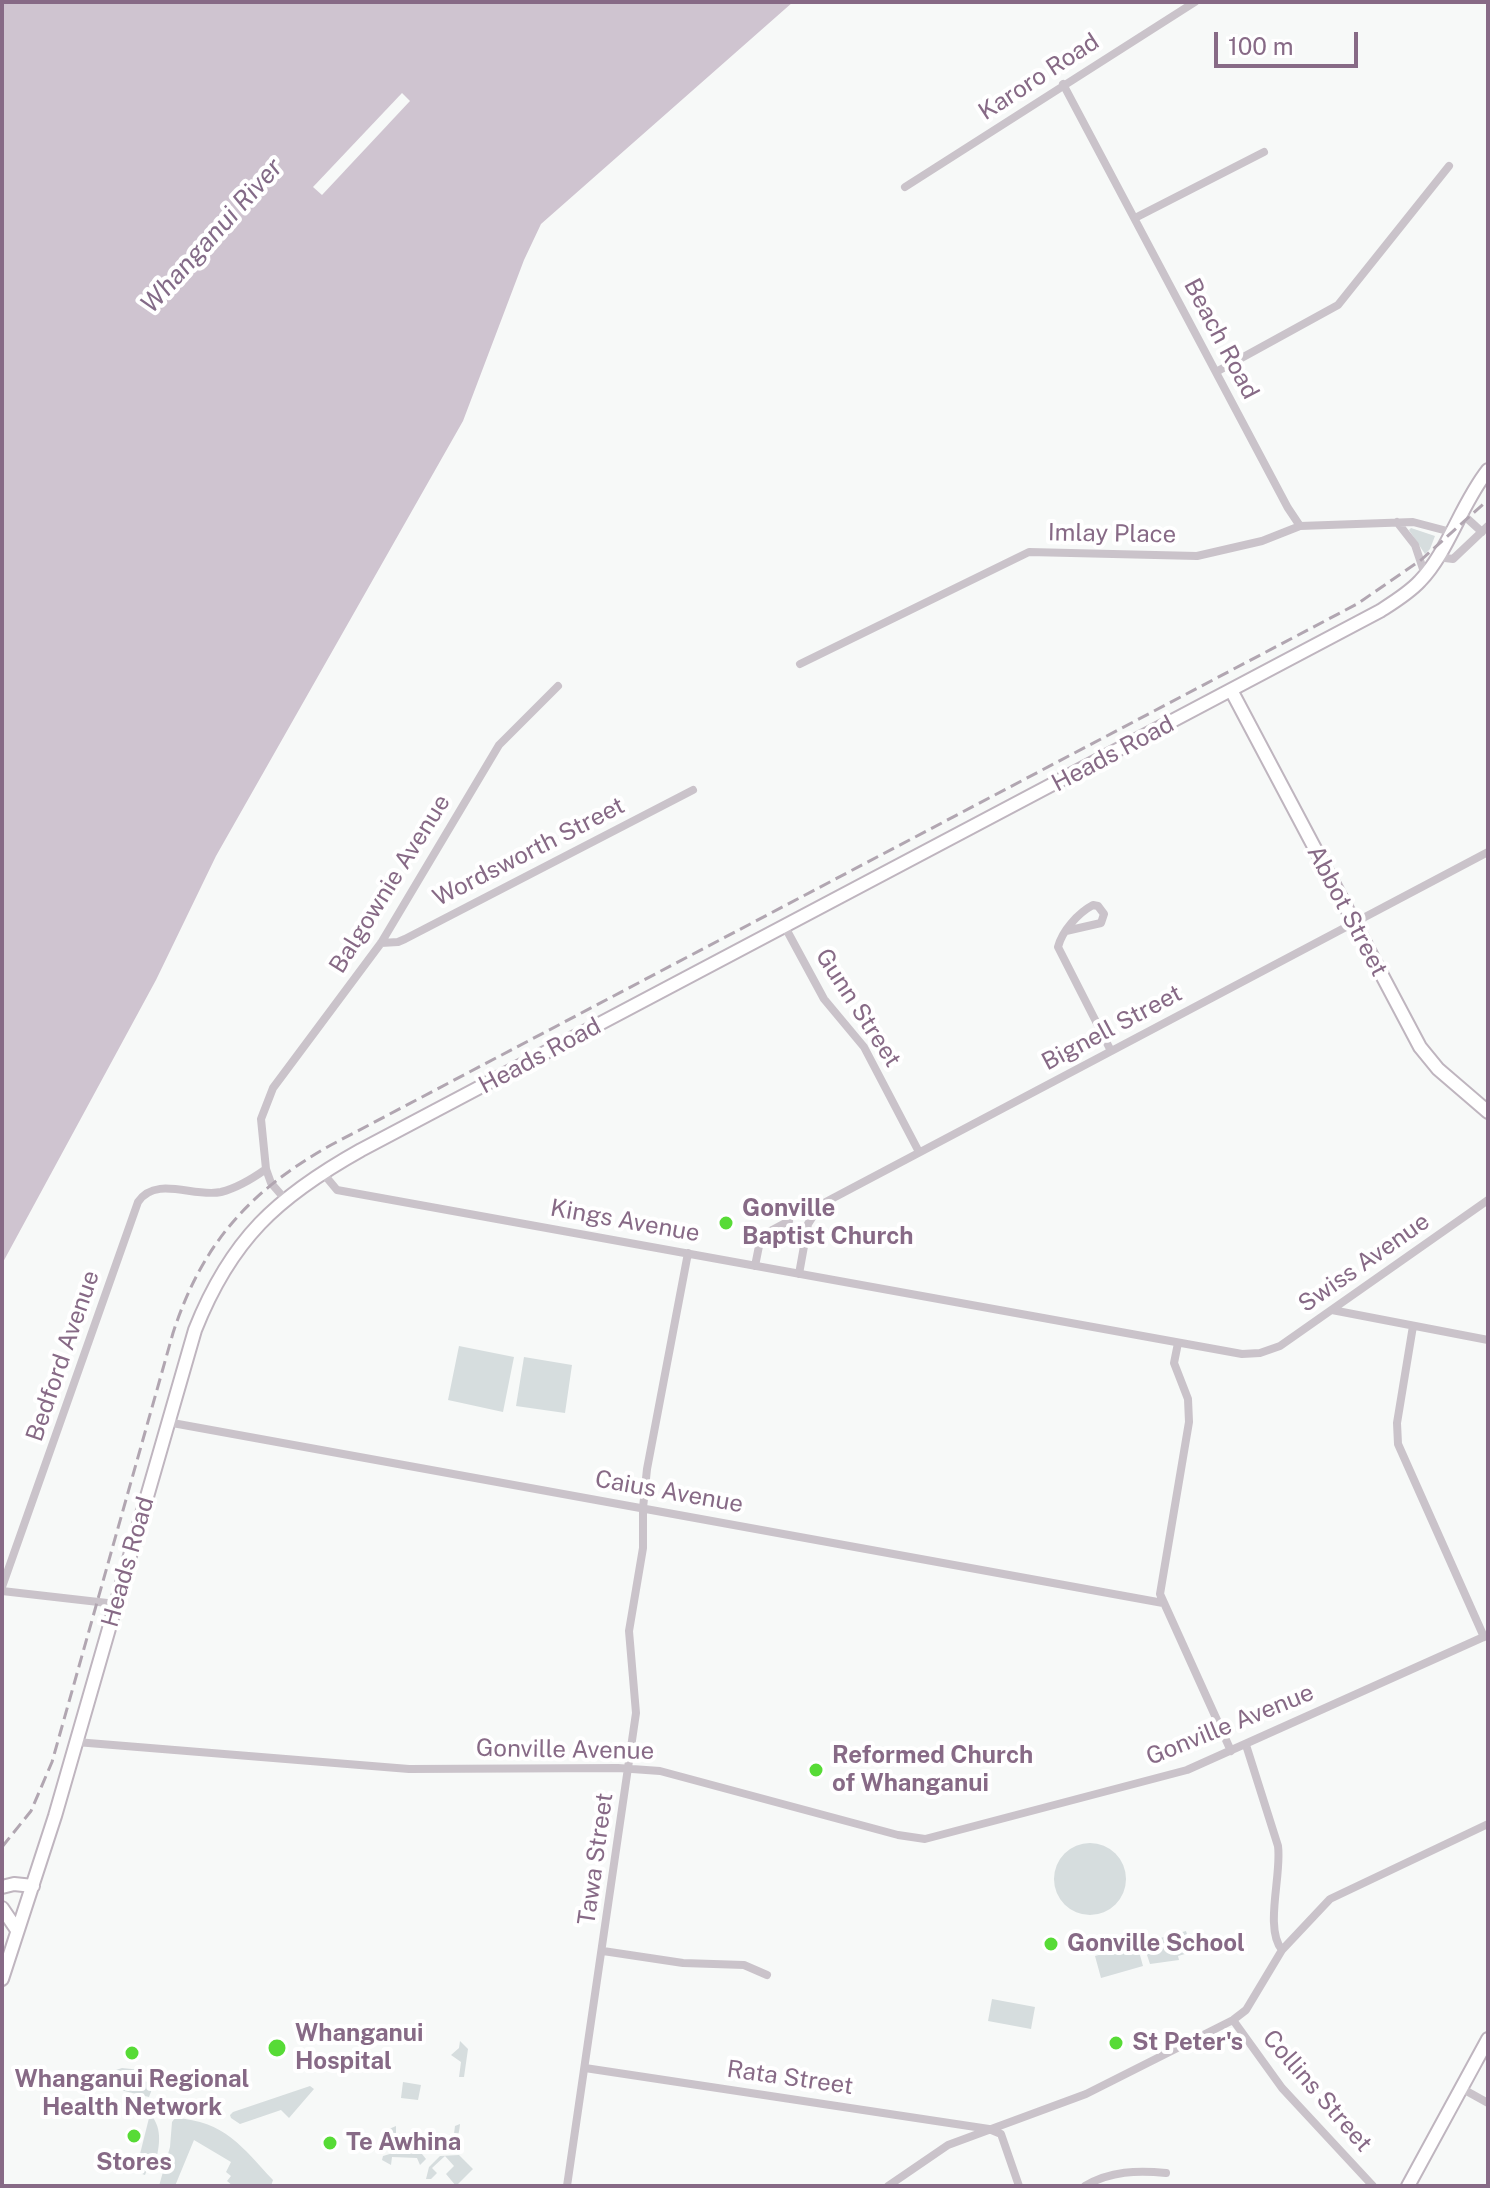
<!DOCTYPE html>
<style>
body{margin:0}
#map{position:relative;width:1490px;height:2188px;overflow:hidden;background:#f7f9f8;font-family:"Public Sans",sans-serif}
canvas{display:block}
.frame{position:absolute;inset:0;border:4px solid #876a86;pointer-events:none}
.scale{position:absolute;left:1214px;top:32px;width:144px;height:36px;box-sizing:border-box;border:4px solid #876a86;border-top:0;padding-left:10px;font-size:24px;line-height:28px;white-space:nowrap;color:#876a86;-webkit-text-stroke:6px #fff;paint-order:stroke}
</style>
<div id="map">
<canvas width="1490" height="2188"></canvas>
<div class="frame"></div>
<div class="scale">100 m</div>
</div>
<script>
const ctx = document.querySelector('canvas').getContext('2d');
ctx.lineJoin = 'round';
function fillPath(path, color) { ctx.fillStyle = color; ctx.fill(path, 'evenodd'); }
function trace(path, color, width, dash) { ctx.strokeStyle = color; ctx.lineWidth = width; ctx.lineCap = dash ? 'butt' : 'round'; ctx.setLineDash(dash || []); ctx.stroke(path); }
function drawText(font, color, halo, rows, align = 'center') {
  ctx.font = font + ' "Public Sans",sans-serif'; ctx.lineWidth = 8; ctx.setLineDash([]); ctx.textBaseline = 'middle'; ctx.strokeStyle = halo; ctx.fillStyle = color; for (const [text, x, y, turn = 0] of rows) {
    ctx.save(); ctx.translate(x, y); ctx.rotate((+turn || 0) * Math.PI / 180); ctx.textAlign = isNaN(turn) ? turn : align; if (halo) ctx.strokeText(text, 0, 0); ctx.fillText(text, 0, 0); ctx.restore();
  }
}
const green = new Path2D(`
 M1411,528L1435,536L1430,549L1425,554L1409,530Z
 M459,1346L514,1357L503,1412L448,1400Z
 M524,1357L572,1365L565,1413L516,1406Z
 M1054 1879a36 36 0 1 1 72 0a36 36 0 1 1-72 0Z
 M1186,1931L1192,1952L1178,1956L1179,1960L1150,1964L1144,1946L1138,1948L1143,1966L1101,1978L1095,1956Z
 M992,1999L1035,2007L1031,2029L988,2021Z
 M460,2041L468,2049L464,2077H459L461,2062L451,2055L459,2048Z
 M122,2068L150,2071H138L137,2080L148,2082V2088L152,2089L149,2097L116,2089V2070Z
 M403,2082L421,2085L418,2100L401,2098Z
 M310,2086L314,2089L289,2118L281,2110L240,2124L231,2118L230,2115L233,2112Z
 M150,2114C164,2129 159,2149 154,2168L148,2167L145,2175L139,2173L141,2168L137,2166Z
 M175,2118C225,2121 242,2147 273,2180L271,2186H233L227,2181L231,2176L226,2172L231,2162L194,2140L175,2186H159L170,2147L172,2122Z
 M460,2124C459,2135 457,2143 446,2146L398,2145L392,2143L388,2136L389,2129L396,2126V2133L448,2141L449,2134H454L455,2126Z
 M393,2153L422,2154L426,2159L420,2165L417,2158L392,2157L391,2165L382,2160L383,2156Z
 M459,2155L473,2169L456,2186L446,2174L454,2166L445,2156L432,2168L437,2173L431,2179H426L429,2167L440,2156Z`);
const water = new Path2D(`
 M2,2H793L541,224L524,260L463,421L216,856L156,980L2,1264Z`);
const pier = new Path2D(`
 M402,93L410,101L322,195L313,187Z`);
const street = new Path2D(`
 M1063,84L1288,508L1300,526
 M905,187L1195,2
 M1135,218L1264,152
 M1216,372L1338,305L1449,166
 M1460,512L1482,532
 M1397,522L1415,545L1425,575
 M1437,557L1453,559L1488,526
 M800,664L1029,552L1197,556L1262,541L1300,526L1413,522L1451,532
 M785,927L824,999L864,1047L919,1152
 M1066,931L1101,923L1104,914L1098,906L1093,905C1078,913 1062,931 1058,947L1111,1051
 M381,943L398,942L405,939L693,790
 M322,1172L337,1190L1242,1354L1260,1353L1280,1346L1488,1200
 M284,1198L271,1183L266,1169L261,1119L273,1088L381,943L499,745L558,686
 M755,1266L761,1236L789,1221
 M799,1274L808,1224L820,1205L1488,852
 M1332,1310L1488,1340
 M1413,1326L1397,1423L1398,1444L1484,1637
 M1178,1343L1174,1363L1188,1399L1189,1422L1160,1594L1231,1751
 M167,1422L1163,1603
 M2,1587L138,1202C156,1175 194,1198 221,1192C237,1188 252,1179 266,1169
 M2,1591L116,1604
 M76,1742L409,1769L618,1768L660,1771L898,1835L925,1839L1187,1770L1488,1635
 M1246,1745L1278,1846C1282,1875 1264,1928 1282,1950
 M603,1951L683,1963L744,1965L767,1975
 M1233,2020L1282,2088L1373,2186
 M585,2068L989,2129L1001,2134L1019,2186
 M1461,2088L1488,2103
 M567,2186L636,1713L629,1631L643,1548V1508L647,1469L688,1253
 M888,2186L948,2145L1086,2094L1233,2020L1246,2010L1282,1950L1330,1899L1488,1824
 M1085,2186C1110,2171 1138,2170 1166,2173`);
const secondary = new Path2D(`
 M1231,690L1420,1047L1438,1069L1488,1112
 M2,1887L14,1884L33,1886
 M2,1908L17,1930
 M2,1979L55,1816L195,1330C231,1239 277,1197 361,1150L1380,611C1394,602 1409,593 1420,581C1448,552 1461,504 1488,470
 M1408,2186L1488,2039`);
const rail = new Path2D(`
 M2,1847L31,1811L52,1762L173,1333C202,1244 249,1191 331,1145L1357,604L1421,560L1488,500`);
const markers = [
 [726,1223,8,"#57db36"],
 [816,1770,8,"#57db36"],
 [1051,1944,8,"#57db36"],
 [1116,2043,8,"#57db36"],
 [277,2048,10,"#57db36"],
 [132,2053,8,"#57db36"],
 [134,2136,8,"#57db36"],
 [330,2143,8,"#57db36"]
];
const streetNames = [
 ["Karoro Road",1039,77,-33],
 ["Beach Road",1221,339,62],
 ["Imlay Place",1112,534,1],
 ["Heads Road",1113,754,-28],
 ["Wordsworth Street",529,852,-27],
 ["Balgownie Avenue",390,884,-58],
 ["Abbot Street",1347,911,62],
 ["Gunn Street",858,1008,57],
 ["Bignell Street",1112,1028,-28],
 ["Heads Road",540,1056,-28],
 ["Kings Avenue",625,1221,10],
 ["Swiss Avenue",1364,1263,-35],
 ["Bedford Avenue",63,1356,-71],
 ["Caius Avenue",669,1492,10],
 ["Heads Road",128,1562,-74],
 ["Gonville Avenue",1230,1725,-22],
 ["Gonville Avenue",565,1750,1],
 ["Tawa Street",596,1859,-82],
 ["Rata Street",790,2078,8],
 ["Collins Street",1317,2091,49]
];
const poiNames = [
 ["Gonville",742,1209],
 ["Baptist Church",742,1237],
 ["Reformed Church",832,1756],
 ["of Whanganui",832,1784],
 ["Gonville School",1067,1944],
 ["Whanganui",295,2034],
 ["Hospital",295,2062],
 ["St Peter's",1132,2043],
 ["Whanganui Regional",132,2080,"center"],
 ["Health Network",132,2108,"center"],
 ["Te Awhina",346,2143],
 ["Stores",134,2163,"center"]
];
const waterNames = [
 ["Whanganui River",212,236,-48]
];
fillPath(green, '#d6ddde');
fillPath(water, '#cfc4d0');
fillPath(pier, '#f7f9f8');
trace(secondary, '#bfb5bf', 16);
trace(street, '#cac3ca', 8);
trace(secondary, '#fff', 12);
trace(rail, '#b1a6b1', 3, [12, 6]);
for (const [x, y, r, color] of markers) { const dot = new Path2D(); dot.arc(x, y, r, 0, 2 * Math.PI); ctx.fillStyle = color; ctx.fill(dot); trace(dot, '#fff', 3); }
drawText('24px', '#876a86', '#fff', streetNames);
drawText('bold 24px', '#876a86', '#fff', poiNames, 'left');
drawText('italic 26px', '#846b88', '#fff', waterNames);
</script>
